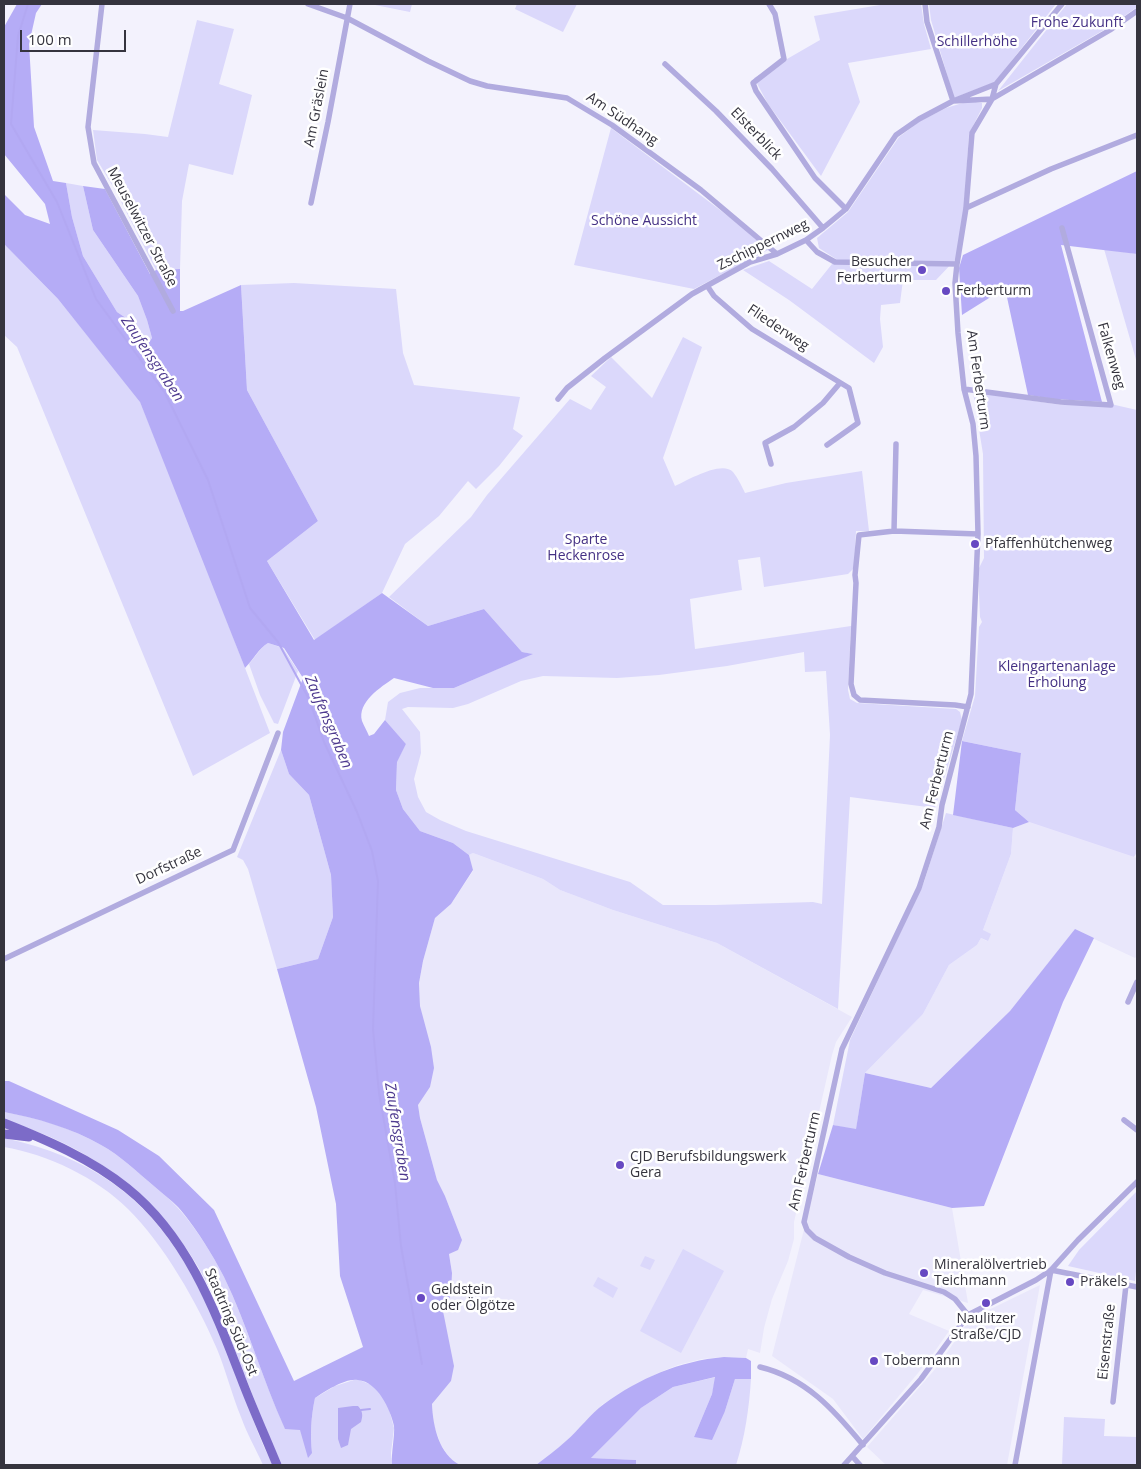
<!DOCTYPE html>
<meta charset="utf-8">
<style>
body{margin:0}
#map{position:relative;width:1141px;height:1469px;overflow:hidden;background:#f3f2fd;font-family:"Open Sans",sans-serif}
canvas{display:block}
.frame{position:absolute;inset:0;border:5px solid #35343e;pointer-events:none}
.scale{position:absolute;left:20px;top:30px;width:106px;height:22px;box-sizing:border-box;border:2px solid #35343e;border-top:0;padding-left:6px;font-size:15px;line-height:18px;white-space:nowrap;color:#35343e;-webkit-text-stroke:4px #fff;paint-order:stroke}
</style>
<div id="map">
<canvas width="1141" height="1469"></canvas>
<div class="frame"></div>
<div class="scale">100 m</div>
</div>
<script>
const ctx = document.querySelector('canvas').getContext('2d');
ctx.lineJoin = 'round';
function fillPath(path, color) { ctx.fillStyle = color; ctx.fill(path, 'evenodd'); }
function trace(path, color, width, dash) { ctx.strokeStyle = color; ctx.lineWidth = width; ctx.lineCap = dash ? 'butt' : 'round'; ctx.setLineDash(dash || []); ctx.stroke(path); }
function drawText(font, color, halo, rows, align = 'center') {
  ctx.font = font + ' "Open Sans",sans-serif'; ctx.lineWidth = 5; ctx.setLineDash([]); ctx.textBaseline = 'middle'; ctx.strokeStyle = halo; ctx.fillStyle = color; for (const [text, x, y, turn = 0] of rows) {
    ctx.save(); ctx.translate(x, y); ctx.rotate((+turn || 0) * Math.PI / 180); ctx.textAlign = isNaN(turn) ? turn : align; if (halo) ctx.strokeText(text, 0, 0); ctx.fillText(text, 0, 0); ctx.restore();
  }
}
const built = new Path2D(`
 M1029,822L1137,858V956L1135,958L1075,930L1010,1011L931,1088L865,1073L923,1014L949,965L977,945L981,938L987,941L983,930L1011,854L1013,828Z
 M473,853L543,879L560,890L613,910L717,943L852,1017L836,1042L832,1055L794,1222V1239L788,1261L772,1299L764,1328L760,1353L748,1349L746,1358L724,1357L702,1359L678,1365L658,1373L603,1404L566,1442L536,1465H460L452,1461L441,1445L433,1423L432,1404L451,1381L443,1311L451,1295L452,1273L449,1254L462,1240L445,1196L437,1180L420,1118L418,1105L430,1087L424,1025L420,1006L419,983L423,961L435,918L451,904L473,871L469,855Z
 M818,1174L952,1208L968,1303L923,1290L909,1314L949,1331L928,1361L863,1439L833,1399L772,1356Z
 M1040,1285L1007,1465H886L867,1447L937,1367L970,1319Z`);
const green = new Path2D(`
 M370,4H412L410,12Z
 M517,4H577L563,32L515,9Z
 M886,4H921L924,24L931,49L848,63L860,102L821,176L768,104L754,78L820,40L814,16Z
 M929,4H1056L995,82L954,98L931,20Z
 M1067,4H1137V7L1109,27L998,91Z
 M197,20L234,29L219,84L252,95L233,175L189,164L182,201L180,269L156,270L115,190L97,160L93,130L145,134L168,137Z
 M969,101L982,103V108L969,134L964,208L956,259L936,280H903L900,303L881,305L880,319L883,347L874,363L789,300L743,270L769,261L812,289L836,259L819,248L817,238L848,212L899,137L920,121L946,108Z
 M611,128L740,225L768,250L694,289L574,265Z
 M66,183L83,186L93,230L138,296L147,320L152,338L147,345L141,339L132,322L117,312L83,256L72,217Z
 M4,238L5,245L58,299L139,399L197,543L270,733L193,776L17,347L4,335Z
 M1104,249L1137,254V363Z
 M294,283L396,289L403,353L414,385L520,397L513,429L523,436L499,466L476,489L468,481L439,516L405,544L382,593L315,640L267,561L318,521L247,390L241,285Z
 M683,337L702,347L663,458L675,486C688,480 722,460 733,472C738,478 742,487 745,493L786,483L862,471L869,531H856L854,568L848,574L764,587L760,557L738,560L742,590L690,599L695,649L851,626L848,690L850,699L857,703L956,709L960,712L962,720L935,808L850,797L838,1009L717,943L613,910L560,890L543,879L473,853L469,855L453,843L420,831L403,809L396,790L397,761L406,744L385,720L388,702L400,693L420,688H454L532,654L522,652L484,609L428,626L389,597L471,517L487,495L570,399L591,410L606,387L591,376L611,357L652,398ZM804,652L805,672L826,671L830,735L822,904L813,902L715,905H663L630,882L466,831L440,820L426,812L418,797L414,779L421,753L420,732L402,709L408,707L453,708L468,704L521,681L543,676L617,678L659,675L727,666Z
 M973,392L1062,405L1102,402L1137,410V852L1134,857L1029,822L1015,810L1021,753L962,741L975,696L979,627L982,622L980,617L978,570L984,558L983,454Z
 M268,643L283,648L298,671L278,724L274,723L260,695L249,664C256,656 260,648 268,643Z
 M281,750L289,774L309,795L331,875L333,917L318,959L277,969L248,869L243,860L237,857Z
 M946,813L1013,828L1011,854L983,930L991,934L988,941L981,938L977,945L949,965L923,1014L865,1073L856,1130L833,1125L850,1040L924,882Z
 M4,1112C36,1117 72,1128 101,1145C121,1156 137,1172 155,1187C162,1193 171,1200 177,1207C194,1225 213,1255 224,1277C248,1326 262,1379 285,1428L300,1429L312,1453C310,1434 311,1417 315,1398L335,1386L357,1379L379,1388L386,1398L394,1428L391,1453L392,1465H282C266,1431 253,1396 239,1360C227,1329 215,1296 198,1267C154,1191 86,1145 4,1120Z
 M4,1138C179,1175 206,1302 264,1447L273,1465H263C256,1449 247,1434 241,1417C232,1395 226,1371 217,1349C198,1304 163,1243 128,1209C97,1178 47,1154 4,1147Z
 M1137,1191V1262L1135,1281L1068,1266L1079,1250Z
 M683,1249L724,1271L681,1353L640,1331Z
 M645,1256L655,1260L650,1270L640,1266Z
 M598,1277L618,1288L613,1298L593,1286Z
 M716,1377L712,1394L694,1437L725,1411L735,1379H751C749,1409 745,1437 736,1465H636V1460L591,1458L641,1408L673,1387Z
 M1064,1417L1105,1419L1104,1436L1137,1437V1465H1062Z`);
const forest = new Path2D(`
 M17,4H42L36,13L29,44L34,127L53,181L66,183L72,217L83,256L117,312L132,322L141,339L147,345L152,338L147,320L138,296L93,230L83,186L105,189L150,274L156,270L180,269V311H183L241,285L247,390L318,521L267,561L314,640L382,593L428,626L484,609L522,652L533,654L454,688H433L394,678C381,687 357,702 362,721C364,726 367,731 369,736L374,734L385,720L406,744L397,762L396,790L403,809L420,831L453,843L469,855L473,870L451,904L435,918L423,961L419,983L420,1006L431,1047L434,1068L430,1087L418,1105L420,1118L437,1180L445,1196L462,1240L458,1250L449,1254L452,1273L451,1295L443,1311L454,1366L451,1381L432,1404C433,1427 439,1454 460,1465H392C391,1453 395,1436 394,1426C390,1409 378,1382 358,1380C345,1378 326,1391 315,1398C311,1417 310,1434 312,1453L308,1458L300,1430L285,1429C262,1379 248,1326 224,1277C213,1255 194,1225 178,1207C171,1200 162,1193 155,1187C137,1172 121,1156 101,1145C72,1128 36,1118 4,1112V1081H9L118,1130L159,1156L214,1210L294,1381L363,1347L340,1276L336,1204L316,1107L277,969L318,959L333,917L331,875L309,795L289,774L281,750L283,732L303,678L284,648L268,643C259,648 253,660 245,668L140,402L58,299L5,245L4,194L25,215L50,224L45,204L4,154V27Z
 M1137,171V254L1061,245L1102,402L1053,399L1028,395L1005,288L962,315L959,268L963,255Z
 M962,741L1021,753L1015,810L1029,822L1013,828L953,815Z
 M1075,929L1094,938L1063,1002L984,1206L952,1208L818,1174L833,1125L856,1129L865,1073L931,1088L1010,1011Z
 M724,1357L746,1358L751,1361V1379H735L725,1411L712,1440L694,1437L712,1394L715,1377L673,1387L641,1408L591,1458L636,1460V1465H536C546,1457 556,1450 566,1441C579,1430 590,1414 604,1404C640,1378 679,1361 724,1357Z`);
const water = new Path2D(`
 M353,1406H358C363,1412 363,1415 361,1422L351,1429L348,1445L341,1448L338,1439V1408Z`);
const stream = new Path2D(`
 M28,4L18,36L11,124L57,202L96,299L165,393L208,480L250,608L278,642L309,699L324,742L357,812L372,851L378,881L373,1029L379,1093L395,1183L401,1246L422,1364
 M361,1410L370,1409`);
const minor = new Path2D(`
 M102,4L88,127L94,163L173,311
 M308,4L347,18L428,61L470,81L487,86L567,98L612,125L701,190L777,254
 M769,4L775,14L784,59L753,83L756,91L815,178L846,209
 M925,4L927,22L953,101L996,84
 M665,64L716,111L772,169L823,228
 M992,99L1110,30L1137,11
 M311,203L328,122L350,4
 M966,208L1051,169L1137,135
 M806,240L817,252L835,262L957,264
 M708,287L714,296L752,329L849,388L858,423L827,445
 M964,389L1061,402L1111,405L1062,228
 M558,399L567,388L605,358L692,294L750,262L777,254L806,240L823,228L846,209L896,135L919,119L953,101L992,99
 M771,464L765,443L794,427L823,403L840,383
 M894,531L896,444
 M968,707L955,705L860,700L854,695L851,684L856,583L855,575L859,535L894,531L978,534
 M4,959L233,850L278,733
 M1128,1002L1137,982
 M1124,1120L1137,1130
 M1051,1270L1137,1287
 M968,1315L955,1299L944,1292L885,1273L849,1257L815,1238L807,1230L804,1222L842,1049L919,888L939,827L942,805L971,694L978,534L976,456L973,424L964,389L958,333L955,283L957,264L966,208L972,133L992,99L996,84L1062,4
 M760,1367C806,1378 834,1410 863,1445
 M1113,1402L1126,1285
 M852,1456L860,1465
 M844,1465L921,1379L968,1315L1036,1280L1051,1270L1078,1240L1137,1182
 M1015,1465L1051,1270`);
const primary = new Path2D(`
 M4,1123C47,1140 91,1159 127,1188C187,1236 214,1308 241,1378C252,1407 265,1436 277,1465
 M4,1134L29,1137`);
const markers = [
 [922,270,5,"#6749c2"],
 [946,291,5,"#6749c2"],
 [975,544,5,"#6749c2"],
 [620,1165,5,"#6749c2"],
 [924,1273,5,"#6749c2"],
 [1070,1282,5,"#6749c2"],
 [421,1298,5,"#6749c2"],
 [986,1303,5,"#6749c2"],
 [874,1361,5,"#6749c2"]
];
const parkNames = [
 ["Frohe Zukunft",1077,23],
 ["Schillerhöhe",977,42],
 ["Schöne Aussicht",644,221],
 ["Sparte",586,540],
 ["Heckenrose",586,556],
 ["Kleingartenanlage",1057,667],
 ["Erholung",1057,683]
];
const streetNames = [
 ["Am Gräslein",317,108,-79],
 ["Am Südhang",622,119,34],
 ["Elsterblick",756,134,46],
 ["Meuselwitzer Straße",142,227,62],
 ["Zschippernweg",763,245,-26],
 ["Fliederweg",778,328,34],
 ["Falkenweg",1111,356,74],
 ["Am Ferberturm",978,380,82],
 ["Am Ferberturm",937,780,-76],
 ["Dorfstraße",169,866,-25],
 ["Am Ferberturm",805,1161,-77],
 ["Stadtring Süd-Ost",231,1322,67],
 ["Eisenstraße",1107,1342,-84]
];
const poiNames = [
 ["Besucher",912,262,"right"],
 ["Ferberturm",912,278,"right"],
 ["Ferberturm",956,291],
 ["Pfaffenhütchenweg",985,544],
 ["CJD Berufsbildungswerk",630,1157],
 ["Gera",630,1173],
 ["Mineralölvertrieb",934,1265],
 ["Teichmann",934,1281],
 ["Präkels",1080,1282],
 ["Geldstein",431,1290],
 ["oder Ölgötze",431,1306],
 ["Naulitzer",986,1319,"center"],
 ["Straße/CJD",986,1335,"center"],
 ["Tobermann",884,1361]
];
const waterNames = [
 ["Zaufensgraben",152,359,56],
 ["Zaufensgraben",328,722,67],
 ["Zaufensgraben",397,1132,81]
];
fillPath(built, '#e9e7fb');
fillPath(green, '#dbd8fb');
fillPath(forest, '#b5acf6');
fillPath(water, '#b2a8f2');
trace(stream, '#b2a8f2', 2);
trace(minor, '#b1abdf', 5.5);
trace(primary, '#7c6bc8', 9);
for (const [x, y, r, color] of markers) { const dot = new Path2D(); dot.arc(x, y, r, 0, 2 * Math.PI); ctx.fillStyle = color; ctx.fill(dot); trace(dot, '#fff', 2); }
drawText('14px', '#443084', '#fff', parkNames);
drawText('14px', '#35343e', '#fff', streetNames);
drawText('14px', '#35343e', '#fff', poiNames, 'left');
drawText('italic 15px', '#4e3a8f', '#fff', waterNames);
</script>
